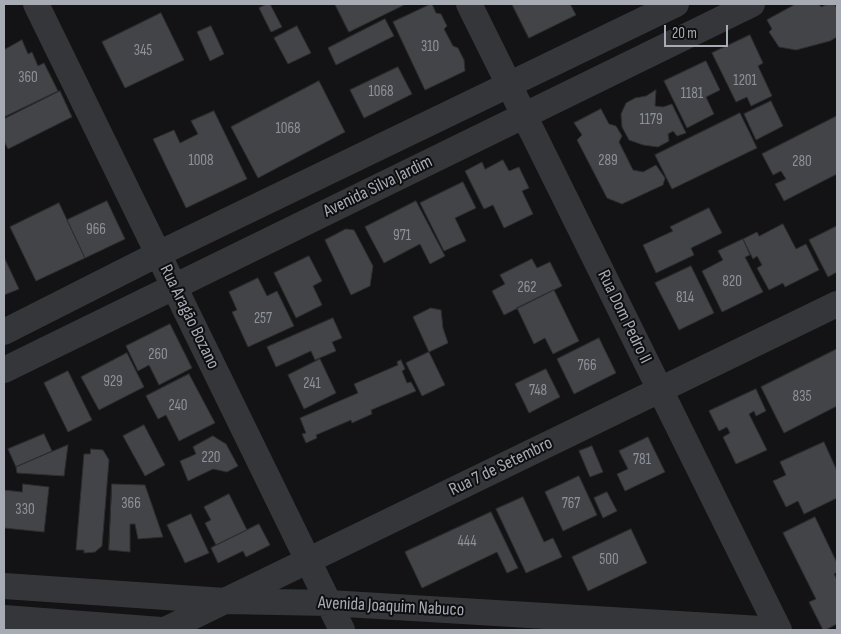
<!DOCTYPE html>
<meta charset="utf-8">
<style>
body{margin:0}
#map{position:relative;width:841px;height:634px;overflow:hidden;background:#131315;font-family:"Sofia Sans Condensed",sans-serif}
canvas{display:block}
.frame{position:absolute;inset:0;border:5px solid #a7acb4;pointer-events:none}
.scale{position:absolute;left:664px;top:25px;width:64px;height:22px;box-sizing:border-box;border:2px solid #a7acb4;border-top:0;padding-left:6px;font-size:15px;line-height:18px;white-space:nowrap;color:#a7acb4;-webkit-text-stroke:4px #0e0e10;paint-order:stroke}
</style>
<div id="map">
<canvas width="841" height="634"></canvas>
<div class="frame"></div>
<div class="scale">20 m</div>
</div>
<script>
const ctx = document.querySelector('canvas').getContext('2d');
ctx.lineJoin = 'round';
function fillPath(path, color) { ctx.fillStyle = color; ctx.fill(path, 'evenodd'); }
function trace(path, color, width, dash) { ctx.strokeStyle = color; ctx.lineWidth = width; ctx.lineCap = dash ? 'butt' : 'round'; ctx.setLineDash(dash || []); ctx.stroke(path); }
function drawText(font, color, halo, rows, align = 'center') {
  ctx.font = font + ' "Sofia Sans Condensed",sans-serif'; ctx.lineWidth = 4; ctx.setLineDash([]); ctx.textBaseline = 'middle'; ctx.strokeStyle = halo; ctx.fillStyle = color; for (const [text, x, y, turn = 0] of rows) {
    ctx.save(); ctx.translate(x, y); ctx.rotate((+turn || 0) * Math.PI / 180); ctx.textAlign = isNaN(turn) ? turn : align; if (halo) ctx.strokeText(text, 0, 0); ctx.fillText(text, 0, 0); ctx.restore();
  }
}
const building = new Path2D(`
 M267,4H270L282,27L271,32L259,8Z
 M335,4H406L349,32Z
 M431,4H432L436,13L441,14L447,26L444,29L453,46L458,48L464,60L465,71L425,90L393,22Z
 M512,4H570L576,15L529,38Z
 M796,4H819L821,7L828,4H834L837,8V37L830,41L796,50L779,47L769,32L772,29L767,20Z
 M161,13L184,60L125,88L102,42Z
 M385,19L394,36L336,65L328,48Z
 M211,26L224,54L210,61L197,32Z
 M297,26L311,53L288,64L274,38Z
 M750,35L763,63L758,66L772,96L751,106L747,97L736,102L712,53Z
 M22,40L28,54L32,52L38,66L44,63L58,91L4,117V46L5,49Z
 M706,61L720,90L706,97L714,114L687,128L664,81Z
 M398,67L412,94L364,118L350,90Z
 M319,81L345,132L258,178L231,127Z
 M656,90L655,106L663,107L672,104L686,133L677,136L673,131L668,134L669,141L658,147L643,145L629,140L622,127L621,114L626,103L635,98L646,96Z
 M60,91L72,117L8,149L4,141V119Z
 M771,101L783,126L756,140L744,114Z
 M601,109L609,124L616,126L622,136L619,142L633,170L643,172L656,165L665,178L663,185L622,204L607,198L577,140L582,135L574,123Z
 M214,111L247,179L186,208L153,139L174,130L180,143L198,134L191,121Z
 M740,113L757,148L672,189L655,155Z
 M837,116V174L784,201L775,184L786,179L781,171L773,175L762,154Z
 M503,160L509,171L519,167L529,188L522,191L533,214L504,228L493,205L484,209L465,171L482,162L485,169Z
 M463,182L476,208L455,218L466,241L444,251L420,203Z
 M107,201L125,239L85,258L67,220Z
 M416,201L445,256L430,264L420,244L384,263L365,227Z
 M59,203L85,258L36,281L10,227Z
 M709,208L722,233L691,248L694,255L656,273L643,245L673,231L670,227Z
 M783,224L796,249L806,244L819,270L785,287L783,283L769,290L757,268L762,265L757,256L753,259L743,239L757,232L759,236Z
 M837,226V272L828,277L809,240Z
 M346,229L354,230L373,266L370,286L351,295L325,240Z
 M743,239L750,255L745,257L763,292L722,312L702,271L723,260L718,251Z
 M309,256L322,281L313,286L322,305L296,318L274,273Z
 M4,257L19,289L4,295Z
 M532,259L537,268L550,262L562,286L504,315L492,291L505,284L500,275Z
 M691,266L714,313L679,330L655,283Z
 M258,278L267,296L277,291L294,326L248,347L232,312L237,310L229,292Z
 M554,290L579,341L553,354L545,338L534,344L517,308Z
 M431,308L441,310L443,328L448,343L429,352L413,317Z
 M333,318L342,338L332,342L336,351L315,360L311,351L276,367L267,347Z
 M170,324L192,368L159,385L149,365L138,371L126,346Z
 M599,338L616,373L574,394L557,359Z
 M837,349V406L784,433L761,387Z
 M429,352L445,385L422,396L406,363Z
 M127,353L144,387L99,410L81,377Z
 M320,359L336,393L304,409L288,375Z
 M401,360L405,369L402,371L407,383L411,382L416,391L371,410L372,414L352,423L351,420L316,435L317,438L306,443L302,434L306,433L300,418L358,393L354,384L398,365L397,362Z
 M546,369L560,397L529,413L515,384Z
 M68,371L92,420L68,432L44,383Z
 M189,374L215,423L179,441L166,415L158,419L146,396Z
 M756,389L766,411L756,416L754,411L749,414L767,450L736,464L723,437L730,433L727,427L719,431L709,411Z
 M144,425L165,465L145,476L123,436Z
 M44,434L52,451L16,467L8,449Z
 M213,436L226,444L238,466L227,472L213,469L188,481L180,461L196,454L193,447Z
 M648,437L665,472L625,491L617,474L628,469L619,451Z
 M824,442L837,471V498L804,514L798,501L786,507L773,481L786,475L780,462Z
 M68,445L64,476L17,473L16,467Z
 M592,446L603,472L590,477L579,451Z
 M91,449L103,450L109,460L102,546L95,552L84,553V550H76L84,454H90Z
 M579,476L597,515L563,531L545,492Z
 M23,484L49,487L44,532L4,528V490L22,492Z
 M112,484L145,485L163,537L138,539L135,524H130V552L109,550Z
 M607,492L617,511L603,518L594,498Z
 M229,494L247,530L216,545L205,523L211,520L204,507Z
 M523,497L544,542L553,538L562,557L526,573L496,509Z
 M491,512L518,568L507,573L497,552L422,588L405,552Z
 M191,514L209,553L185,563L167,525Z
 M815,517L837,563V572L834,574L837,580V624L825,630H823L809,602L816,599L783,533Z
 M259,524L270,545L246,557L243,551L218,563L211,548Z
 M631,529L647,563L588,591L572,557Z`);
const minor = new Path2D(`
 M36,4L342,630
 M469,4L779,630
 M4,332L158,254L676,4
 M4,370L752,4
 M4,586L225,601L329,603L778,630
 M4,618L161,630
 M165,630L837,304`);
const numberNames = [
 ["310",430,47],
 ["345",143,51],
 ["360",28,78],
 ["1201",745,81],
 ["1068",381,92],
 ["1181",692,94],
 ["1179",651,120],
 ["1068",288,129],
 ["1008",201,161],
 ["289",608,161],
 ["280",802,162],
 ["966",96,230],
 ["971",402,236],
 ["820",732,282],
 ["262",527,288],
 ["814",685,298],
 ["257",263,319],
 ["260",158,355],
 ["766",587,366],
 ["929",113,382],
 ["241",312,384],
 ["748",538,391],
 ["835",802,397],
 ["240",178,406],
 ["220",211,458],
 ["781",642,460],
 ["366",131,504],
 ["767",571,504],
 ["330",25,510],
 ["444",467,542],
 ["500",609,560]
];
const streetNames = [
 ["Avenida Silva Jardim",378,187,-26],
 ["Rua Aragão Bozano",189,317,64],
 ["Rua Dom Pedro II",624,317,64],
 ["Rua 7 de Setembro",501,467,-26],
 ["Avenida Joaquim Nabuco",391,607,3]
];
fillPath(building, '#424448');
trace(building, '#2e2e30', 1);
trace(minor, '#353639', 26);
drawText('15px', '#8e9299', null, numberNames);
drawText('18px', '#a7acb4', '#0e0e10', streetNames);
</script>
